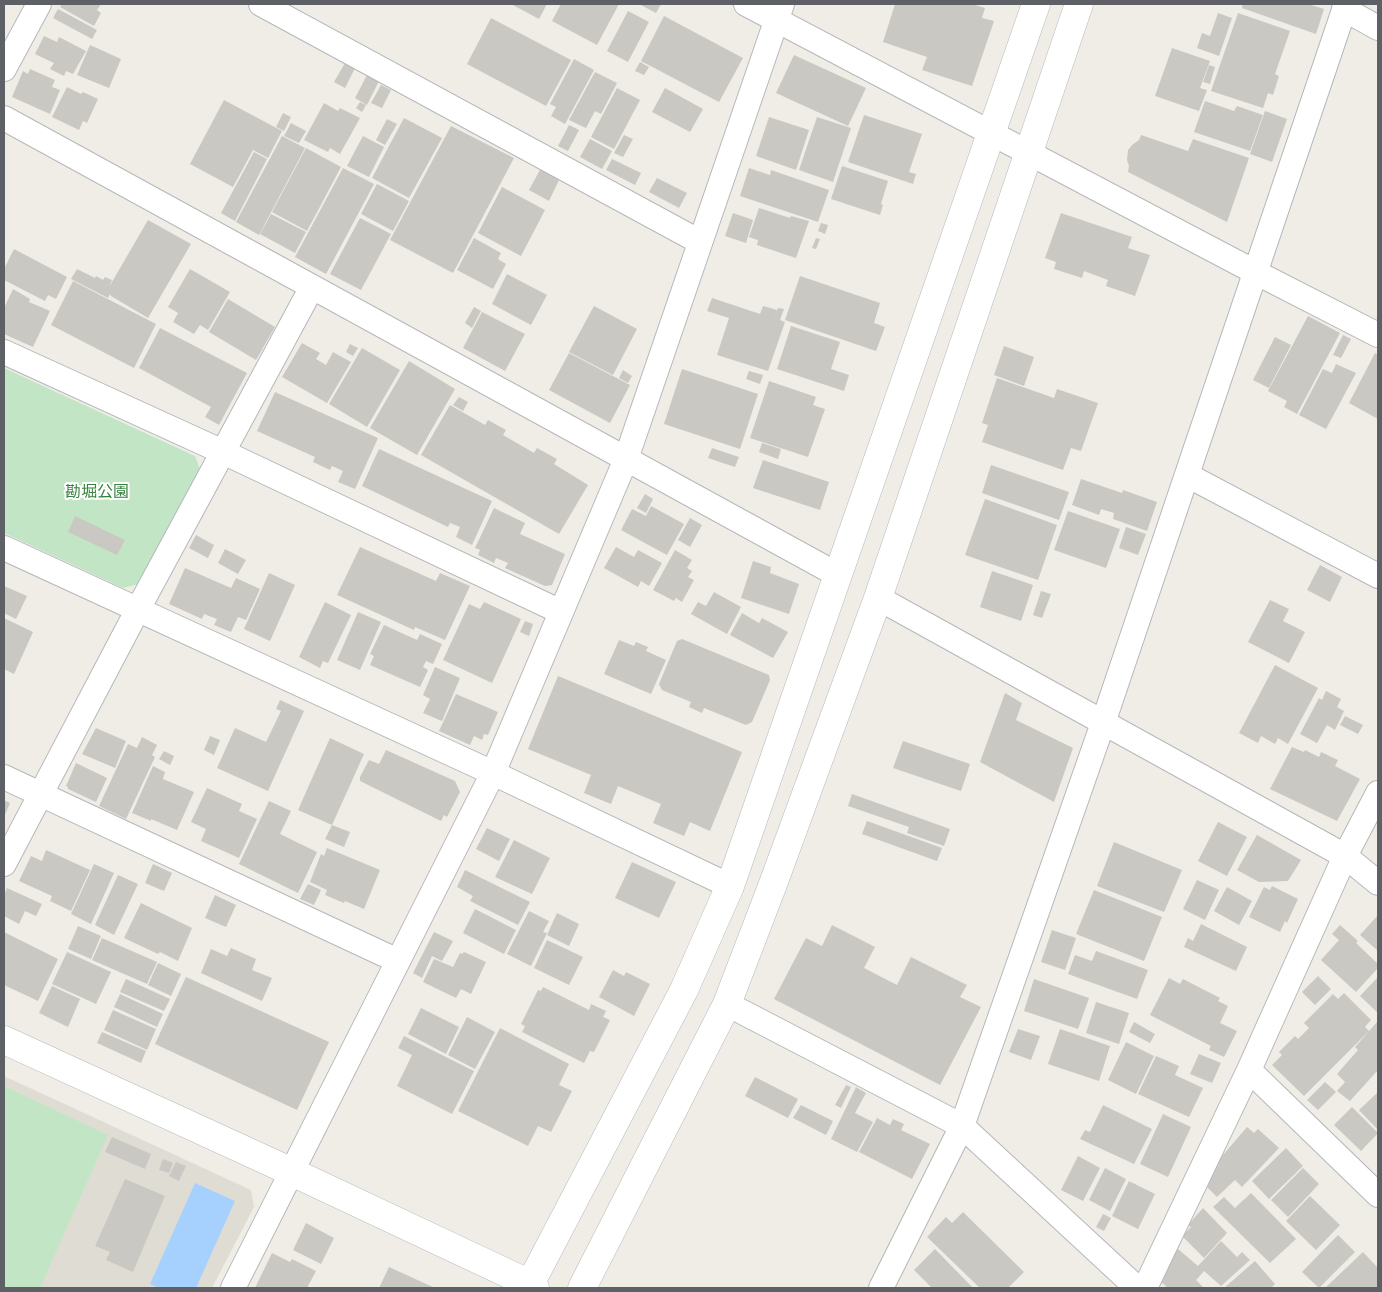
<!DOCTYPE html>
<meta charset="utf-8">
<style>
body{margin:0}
#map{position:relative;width:1382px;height:1292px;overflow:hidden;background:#efede5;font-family:Poppins,sans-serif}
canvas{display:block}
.frame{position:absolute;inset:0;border:5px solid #5d6065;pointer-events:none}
</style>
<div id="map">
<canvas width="1382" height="1292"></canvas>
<div class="frame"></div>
</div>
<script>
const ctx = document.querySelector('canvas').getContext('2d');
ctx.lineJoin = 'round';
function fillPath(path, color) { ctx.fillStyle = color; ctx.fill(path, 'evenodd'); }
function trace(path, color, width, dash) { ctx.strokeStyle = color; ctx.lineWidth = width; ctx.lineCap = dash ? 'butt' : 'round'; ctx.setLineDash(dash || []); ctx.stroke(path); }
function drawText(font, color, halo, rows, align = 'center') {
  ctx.font = font + ' Poppins,"Noto Sans JP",sans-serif'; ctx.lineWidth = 4; ctx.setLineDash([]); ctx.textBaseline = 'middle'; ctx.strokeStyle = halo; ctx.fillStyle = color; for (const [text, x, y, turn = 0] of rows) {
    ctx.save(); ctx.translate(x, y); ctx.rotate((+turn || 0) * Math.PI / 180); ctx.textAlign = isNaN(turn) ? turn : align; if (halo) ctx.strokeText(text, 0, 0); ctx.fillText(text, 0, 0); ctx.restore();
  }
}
const education = new Path2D(`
 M4,1076L251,1190L254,1207L212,1288H4Z`);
const green = new Path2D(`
 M4,368L195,456L200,469L139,584L123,588L4,533Z
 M4,1086L108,1135L40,1288H4Z`);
const water = new Path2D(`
 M195,1183L235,1201L196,1288H159L150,1284Z`);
const building = new Path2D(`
 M62,4H101L97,10L101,13L94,26L60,7Z
 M511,4H547L539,19Z
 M561,4H619L597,45L552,21Z
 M639,4H661L656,13Z
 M895,4H972L985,8L982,18L994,21L972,86L922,70L927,57L883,42Z
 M1243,4H1308L1324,9L1316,34L1242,8Z
 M58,9L97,30L92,39L53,18Z
 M628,11L649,22L628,62L607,51Z
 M1218,13L1232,18L1219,56L1197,48L1202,33L1210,36Z
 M1238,13L1290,31L1275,74L1279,76L1273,95L1268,93L1263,108L1211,91Z
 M664,16L743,58L719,102L641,61Z
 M491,18L571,60L546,106L467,64Z
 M44,36L57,42L59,37L86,51L73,74L66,71L64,76L50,69L54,63L35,54Z
 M90,45L121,59L109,88L77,75Z
 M1172,48L1210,61L1200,88L1207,90L1199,111L1193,109L1196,99L1193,109L1155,96Z
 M794,55L866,88L848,126L776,93Z
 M574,59L594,70L565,124L551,116L556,107L550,104Z
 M640,62L649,67L644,75L635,71Z
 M345,63L355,68L345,88L334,82Z
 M1209,65L1215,67L1210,84L1203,82Z
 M30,69L55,80L52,87L60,90L50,114L12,97L23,71L28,74Z
 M595,72L617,83L601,114L595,111L586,128L569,120Z
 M367,75L379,81L367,105L355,98Z
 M381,85L391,90L382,108L371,103Z
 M67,87L81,94L83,92L98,99L87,123L83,121L79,130L52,117Z
 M617,88L640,100L614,149L591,137Z
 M665,88L703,109L690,132L652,112Z
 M224,100L282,131L268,158L253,150L233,187L190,164Z
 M1205,101L1234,111L1237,106L1263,115L1250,151L1194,132Z
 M360,102L366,105L362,112L356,108Z
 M324,103L338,111L340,108L360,118L340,154L330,148L328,152L304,140Z
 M1265,111L1287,119L1272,162L1250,154Z
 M283,113L291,117L284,131L276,127Z
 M864,115L922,134L909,172L916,174L913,184L848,162Z
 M769,117L809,130L796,170L756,156Z
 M817,117L851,128L833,182L799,170Z
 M404,118L442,138L409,198L372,178Z
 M387,119L397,124L385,145L376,140Z
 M291,123L306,131L299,143L284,136Z
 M569,125L579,130L568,151L558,146Z
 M451,126L514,158L453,273L390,240Z
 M624,135L633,139L623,157L614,153Z
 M1141,135L1188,151L1193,139L1249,158L1227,222L1128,172L1129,166L1127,160L1128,150L1132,145L1139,140Z
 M282,136L305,148L259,235L236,222Z
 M363,136L384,147L369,177L347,166Z
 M590,139L612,151L602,169L580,157Z
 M306,148L341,167L307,231L272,212Z
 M254,152L267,159L235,221L221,213Z
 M612,159L641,173L635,185L606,170Z
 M842,166L888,181L881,204L883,205L880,215L831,199Z
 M343,168L374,184L326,274L295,257Z
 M541,168L560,178L549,201L529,190Z
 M749,168L770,175L771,170L829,190L818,222L740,196Z
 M657,178L687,193L679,208L649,192Z
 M377,184L409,201L393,231L361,214Z
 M502,187L545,210L521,256L478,233Z
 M759,208L790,218L791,216L809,221L796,258L757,245L758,240L749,237Z
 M733,213L753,220L746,243L725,236Z
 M1061,213L1132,237L1128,248L1150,255L1135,296L1106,286L1108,280L1084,271L1082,278L1054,269L1056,262L1045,258Z
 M271,214L306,232L295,253L260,234Z
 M360,218L391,234L361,290L330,274Z
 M148,220L191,244L148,318L111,296L110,294L108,298L71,279L77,269L95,278L96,276L103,280L105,277L112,280L109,287Z
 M821,223L828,225L825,234L818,231Z
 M474,238L501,253L498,259L506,264L493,289L457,270Z
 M816,238L820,239L816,249L812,248Z
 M14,249L67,277L56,299L48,295L45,301L4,280V269Z
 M190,269L230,292L208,330L200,325L194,334L173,322L178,313L168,307Z
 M507,274L547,295L531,325L492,304Z
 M800,276L880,303L874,323L885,327L876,351L785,320Z
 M73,281L156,324L134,368L51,325Z
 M13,289L30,299L29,302L50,311L33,347L4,334V308Z
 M712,298L760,314L763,306L777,310L774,319L778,308L784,309L780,320L785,322L768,371L717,355L729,318L707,311Z
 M228,299L275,327L256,360L209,332Z
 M594,306L637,329L613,375L569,352Z
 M474,307L481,311L472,328L465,323Z
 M482,312L525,334L505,371L463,348Z
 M1308,316L1340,333L1297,414L1284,407L1287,401L1268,391Z
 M791,326L840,342L831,369L849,375L844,391L777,369Z
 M160,328L247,373L219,425L205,417L211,407L139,368Z
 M1343,335L1351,339L1341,358L1333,355Z
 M1275,337L1291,345L1269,388L1253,380Z
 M302,343L320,353L316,359L326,365L333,352L351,362L327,403L282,377Z
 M350,344L358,348L353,356L346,352Z
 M1004,346L1034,357L1024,386L994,375Z
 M362,348L400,370L367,427L329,404Z
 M569,353L630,385L610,423L549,390Z
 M1375,353L1378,355V419L1349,403Z
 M409,361L455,389L417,455L370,428Z
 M1336,364L1356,373L1326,429L1299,415L1323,369L1332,373Z
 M682,369L758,394L740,449L664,424Z
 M623,370L632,376L628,383L619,378Z
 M749,371L763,375L760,384L746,379Z
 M997,378L1054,398L1057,389L1098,403L1081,451L1071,448L1063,470L982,442L988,425L982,423Z
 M769,381L816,397L813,405L825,409L808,457L750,438Z
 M275,392L378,438L355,489L338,482L343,471L332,466L330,470L313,462L315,457L257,431Z
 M459,397L468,402L463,411L453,405Z
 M450,405L485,425L488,420L506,430L503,435L534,453L537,448L557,459L554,464L588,485L559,534L421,455Z
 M762,443L781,449L778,459L759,452Z
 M712,448L739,457L735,467L708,458Z
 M379,449L492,501L472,545L456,537L460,527L450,523L448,527L362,486Z
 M763,460L829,482L820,510L753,488Z
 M991,465L1069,492L1059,520L982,493Z
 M1081,479L1122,493L1123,490L1157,502L1147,531L1113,519L1114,513L1101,509L1099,515L1072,505Z
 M645,494L653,499L646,513L637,508Z
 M985,499L1057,525L1038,580L965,555Z
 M651,506L684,524L667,555L621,530L632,509L646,516Z
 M494,508L525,523L520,534L565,554L552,585L545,586L505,568L508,563L496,558L494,563L478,555L480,550L475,548Z
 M1068,511L1120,529L1106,568L1054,550Z
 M75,516L125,540L117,555L68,532Z
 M690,518L702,525L690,547L678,540Z
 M1126,527L1146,534L1138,555L1119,548Z
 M196,535L214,545L208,558L189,548Z
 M360,547L436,581L440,573L470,586L445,640L415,627L414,630L337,595Z
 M616,547L634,557L638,550L662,563L649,586L641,581L638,587L604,568Z
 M225,549L246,560L238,574L218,563Z
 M675,550L692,560L687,568L692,571L688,577L694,580L682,602L676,598L674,601L653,590Z
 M753,561L771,567L770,573L799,584L789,614L741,598Z
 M1320,565L1342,577L1330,602L1307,590Z
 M185,568L231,588L236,578L260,589L246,620L238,617L231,632L214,625L217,619L204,614L202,619L169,604Z
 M992,571L1033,585L1021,621L980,607Z
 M269,573L295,585L270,641L244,629Z
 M4,586L27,596L16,619L4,613Z
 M1041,591L1051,594L1042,618L1033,615Z
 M714,592L741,607L727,634L691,614L698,602L706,606Z
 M1270,600L1289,609L1283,621L1305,632L1289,663L1248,642Z
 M325,602L351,615L328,663L323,661L320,668L299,657Z
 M484,602L521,619L492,683L443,660L469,604L480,609Z
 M358,612L381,622L360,670L337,660Z
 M742,613L759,623L762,618L788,632L773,658L730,635Z
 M4,618L33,632L14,674L4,669Z
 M525,621L533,624L529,636L520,632Z
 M384,625L417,640L420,634L442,644L433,664L426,661L423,667L428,670L420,687L370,665L374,656L370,654Z
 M682,639L769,675L770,680L752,722L746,725L704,708L702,713L689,707L691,702L662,690L659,684L677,641Z
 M619,640L634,646L636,642L648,647L646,651L666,660L651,694L604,674Z
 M1275,665L1318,688L1288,744L1278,738L1275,744L1261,736L1258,743L1239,733Z
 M435,667L460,678L442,721L423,713L430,699L423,695Z
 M558,676L742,752L710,831L690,822L684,836L653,823L661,804L618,786L611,804L584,793L591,775L528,749Z
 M1326,691L1341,699L1337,707L1344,711L1335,730L1327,725L1317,743L1300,734L1319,698L1322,700Z
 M1005,693L1022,703L1016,720L1073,748L1054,802L980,762Z
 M456,694L498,712L488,735L484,734L482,740L474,736L470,745L439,731Z
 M280,700L304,711L268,791L217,768L235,728L266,742L281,711L276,709Z
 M1345,716L1363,725L1358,734L1340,725Z
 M96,728L126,741L115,768L82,754Z
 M210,736L220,740L214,755L204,750Z
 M142,737L157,745L152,755L155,757L126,819L99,806L128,744L137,748Z
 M330,738L364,754L332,825L350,832L344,847L325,839L332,825L298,810Z
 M903,741L970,764L961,791L893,768Z
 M1292,747L1304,752L1305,750L1319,757L1321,752L1338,760L1335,766L1360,779L1337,821L1270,789Z
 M386,750L455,781L460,792L447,817L444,815L441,821L360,781V777L369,760L379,764Z
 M164,751L174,756L170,765L159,759Z
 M76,763L107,778L96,802L68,789V787L66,786Z
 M153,766L165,772L163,779L194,792L177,830L151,819V821L132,813Z
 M207,788L242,804L239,811L257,819L239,858L201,841L206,829L191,822Z
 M852,794L950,829L944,846L907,833L909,827L848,806Z
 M4,800L10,803L4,817Z
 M269,801L291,811L280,834L317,852L298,893L239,864Z
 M867,821L942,848L937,861L862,834Z
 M1218,822L1247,837L1227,876L1198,861Z
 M487,828L510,839L499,861L476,849Z
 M1257,835L1301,860L1288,881L1259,882L1237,870Z
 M514,840L550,858L532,894L495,877Z
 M1114,842L1182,870L1164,912L1097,886Z
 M327,848L380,870L364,909L345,901L344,903L325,895L327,890L310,882L321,854L324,856Z
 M46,850L90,870L71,911L50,901L52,896L19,881L31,856L42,861Z
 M632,862L676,882L659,918L615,898Z
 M94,864L114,873L91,924L71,914Z
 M153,864L172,873L164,891L145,883Z
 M465,870L530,902L518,925L470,901L473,896L457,887Z
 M118,875L138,884L114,935L95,925Z
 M1197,880L1219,890L1205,920L1183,909Z
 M308,884L321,890L314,905L300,899Z
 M1272,886L1298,899L1287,923L1285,921L1280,932L1249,917L1264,887L1270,890Z
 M1227,887L1252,901L1239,925L1214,911Z
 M7,888L42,904L36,916L25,911L19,924L4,916V895Z
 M1094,890L1162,917L1144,961L1076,934Z
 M215,895L236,905L226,927L205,918Z
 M141,903L192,928L178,961L160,952L158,954L124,938Z
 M475,909L516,930L504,954L463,933Z
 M529,911L549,921L543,932L547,933L531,966L507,954Z
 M557,913L579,924L569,946L547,935Z
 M1378,915V951L1360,935Z
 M1201,924L1247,947L1236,971L1184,947L1188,938L1193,941Z
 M832,925L875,947L864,968L897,985L911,957L967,985L960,997L981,1007L940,1085L774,999L806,938L822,946Z
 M1340,925L1358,941L1356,943L1378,964V968L1356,992L1321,960L1339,940L1332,934Z
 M78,926L101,936L91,959L68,949Z
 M1052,930L1076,938L1065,970L1041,962Z
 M4,932L58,959L38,1001L4,985Z
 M434,932L453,941L442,961L432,956L422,978L413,973Z
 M102,938L157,962L147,984L92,960Z
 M547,940L583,957L569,985L534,968Z
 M231,948L256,959L252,970L272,978L262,1001L201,973L211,949L227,956Z
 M1096,951L1148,970L1137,999L1068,974L1075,955L1092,961Z
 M67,952L111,972L96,1004L52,984Z
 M464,952L486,962L471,994L461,989L456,998L423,982L434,959L453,967L460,953L462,954Z
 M158,963L181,974L171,996L148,985Z
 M613,970L624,976L626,972L650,984L634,1016L599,997Z
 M1318,976L1331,989L1315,1005L1302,992Z
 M186,977L329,1042L297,1110L155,1044Z
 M1378,977V1013L1360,996Z
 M1169,978L1180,984L1183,979L1220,998L1218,1001L1228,1006L1220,1023L1237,1031L1224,1057L1209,1050L1211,1046L1150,1015Z
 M126,979L170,999L164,1011L120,992Z
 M1034,979L1089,998L1078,1029L1024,1011Z
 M52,986L80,999L68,1027L39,1013Z
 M543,987L589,1010L591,1004L606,1011L603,1017L610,1020L594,1052L590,1051L584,1063L522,1032L525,1026L521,1024L538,990L541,991Z
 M1344,993L1371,1020L1365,1027L1369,1031L1304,1096L1272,1065L1282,1055L1279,1052L1295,1036L1298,1039L1309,1028L1304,1023L1333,994L1338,999Z
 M120,994L163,1014L157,1027L114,1007Z
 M1096,1002L1129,1013L1119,1044L1086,1033Z
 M421,1008L459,1027L446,1054L408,1034Z
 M113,1010L156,1029L147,1050L104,1030Z
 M467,1017L495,1032L475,1069L448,1055Z
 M1378,1021V1070L1350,1101L1337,1091L1345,1082L1337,1074L1358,1050L1355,1047Z
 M1134,1022L1155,1034L1150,1043L1129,1032Z
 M500,1028L569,1064L559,1085L572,1091L551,1132L538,1126L528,1146L458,1111Z
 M1018,1029L1040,1036L1031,1060L1009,1052Z
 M1060,1029L1110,1046L1099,1081L1048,1064Z
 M102,1032L146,1051L141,1063L97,1043Z
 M404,1036L474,1071L452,1114L397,1086L412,1055L398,1048Z
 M1126,1042L1154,1056L1136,1094L1108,1080Z
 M1199,1054L1221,1063L1212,1083L1190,1074Z
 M1156,1056L1179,1066L1175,1075L1203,1088L1189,1117L1138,1094Z
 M755,1077L798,1099L788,1118L745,1096Z
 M1325,1082L1336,1092L1318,1110L1307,1100Z
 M846,1085L851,1087L841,1108L835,1105Z
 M856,1087L866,1093L855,1113L873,1122L857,1152L831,1139Z
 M1378,1092V1130L1359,1110Z
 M801,1105L833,1121L826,1135L793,1118Z
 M1103,1105L1152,1129L1134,1164L1080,1139L1085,1130L1090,1132Z
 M1352,1107L1378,1133L1361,1151L1334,1125Z
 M1163,1114L1191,1127L1168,1177L1140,1164Z
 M877,1118L890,1125L893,1119L904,1124L901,1130L930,1144L912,1179L859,1152Z
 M1247,1127L1254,1133L1258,1129L1279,1148L1242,1187L1235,1180L1217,1197L1205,1185L1216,1164L1221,1168L1216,1163Z
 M112,1137L151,1154L145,1169L105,1152Z
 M1286,1148L1303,1166L1269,1199L1252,1181Z
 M1078,1156L1100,1168L1083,1201L1061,1190Z
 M163,1159L173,1163L169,1173L159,1170Z
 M176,1162L186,1166L179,1181L169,1176Z
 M1105,1168L1126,1179L1110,1211L1089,1200Z
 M1303,1168L1319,1184L1288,1217L1271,1200Z
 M125,1179L165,1196L133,1272L106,1260L110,1252L95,1246Z
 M1129,1181L1155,1194L1138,1229L1112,1216Z
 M1251,1193L1296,1239L1270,1263L1213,1207L1224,1197L1235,1208Z
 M1310,1196L1340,1225L1316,1250L1286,1221Z
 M1203,1208L1227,1233L1204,1258L1182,1236L1191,1227L1188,1225Z
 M963,1212L1024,1272L1008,1288H980L927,1237L946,1217L952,1223Z
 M1103,1214L1111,1218L1104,1231L1096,1227Z
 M306,1223L334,1238L321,1264L293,1250Z
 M1338,1235L1355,1252L1319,1288L1302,1272Z
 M1221,1241L1237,1257L1242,1252L1250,1260L1221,1286L1204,1271L1196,1280L1204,1288H1168L1158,1279L1178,1249L1198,1266Z
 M935,1249L973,1288H932L914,1270Z
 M1363,1252L1378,1268V1288H1325Z
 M272,1253L290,1262L292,1259L316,1271L307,1288H255Z
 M1255,1261L1275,1284L1272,1287L1273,1288H1224Z
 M389,1267L435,1288H379Z`);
const street = new Path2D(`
 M261,4L700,242
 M746,4L1255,272L1378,335
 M1344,9L1378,28
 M4,69L39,4
 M4,118L838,575
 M4,352L223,452L561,612
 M1187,475L1378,576
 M4,548L493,773L730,886
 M878,598L1345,856L1378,883
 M4,777L398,961
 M4,864L137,611L312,287
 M727,1004L962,1126L1137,1288
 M1249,1070L1378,1195
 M233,1288L493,773L626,459L782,4
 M881,1288L962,1126L1103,723L1346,4
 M1145,1288L1249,1070L1345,856L1378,793`);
const secondary = new Path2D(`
 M4,1040L292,1172L530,1284L535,1288
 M528,1288L684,990L730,886L1036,4
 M582,1288L727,1004L773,884L878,598L1079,4`);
const parkNames = [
 ["勘堀公園",97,493]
];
fillPath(education, '#dfddd3');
fillPath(green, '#c2e6c5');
fillPath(water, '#a6d1fe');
fillPath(building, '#cac8c2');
trace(street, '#b5b7bc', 26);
trace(secondary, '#b6b9bf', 29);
trace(street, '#fff', 24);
trace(secondary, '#fff', 28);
drawText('16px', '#368340', '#fff', parkNames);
</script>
